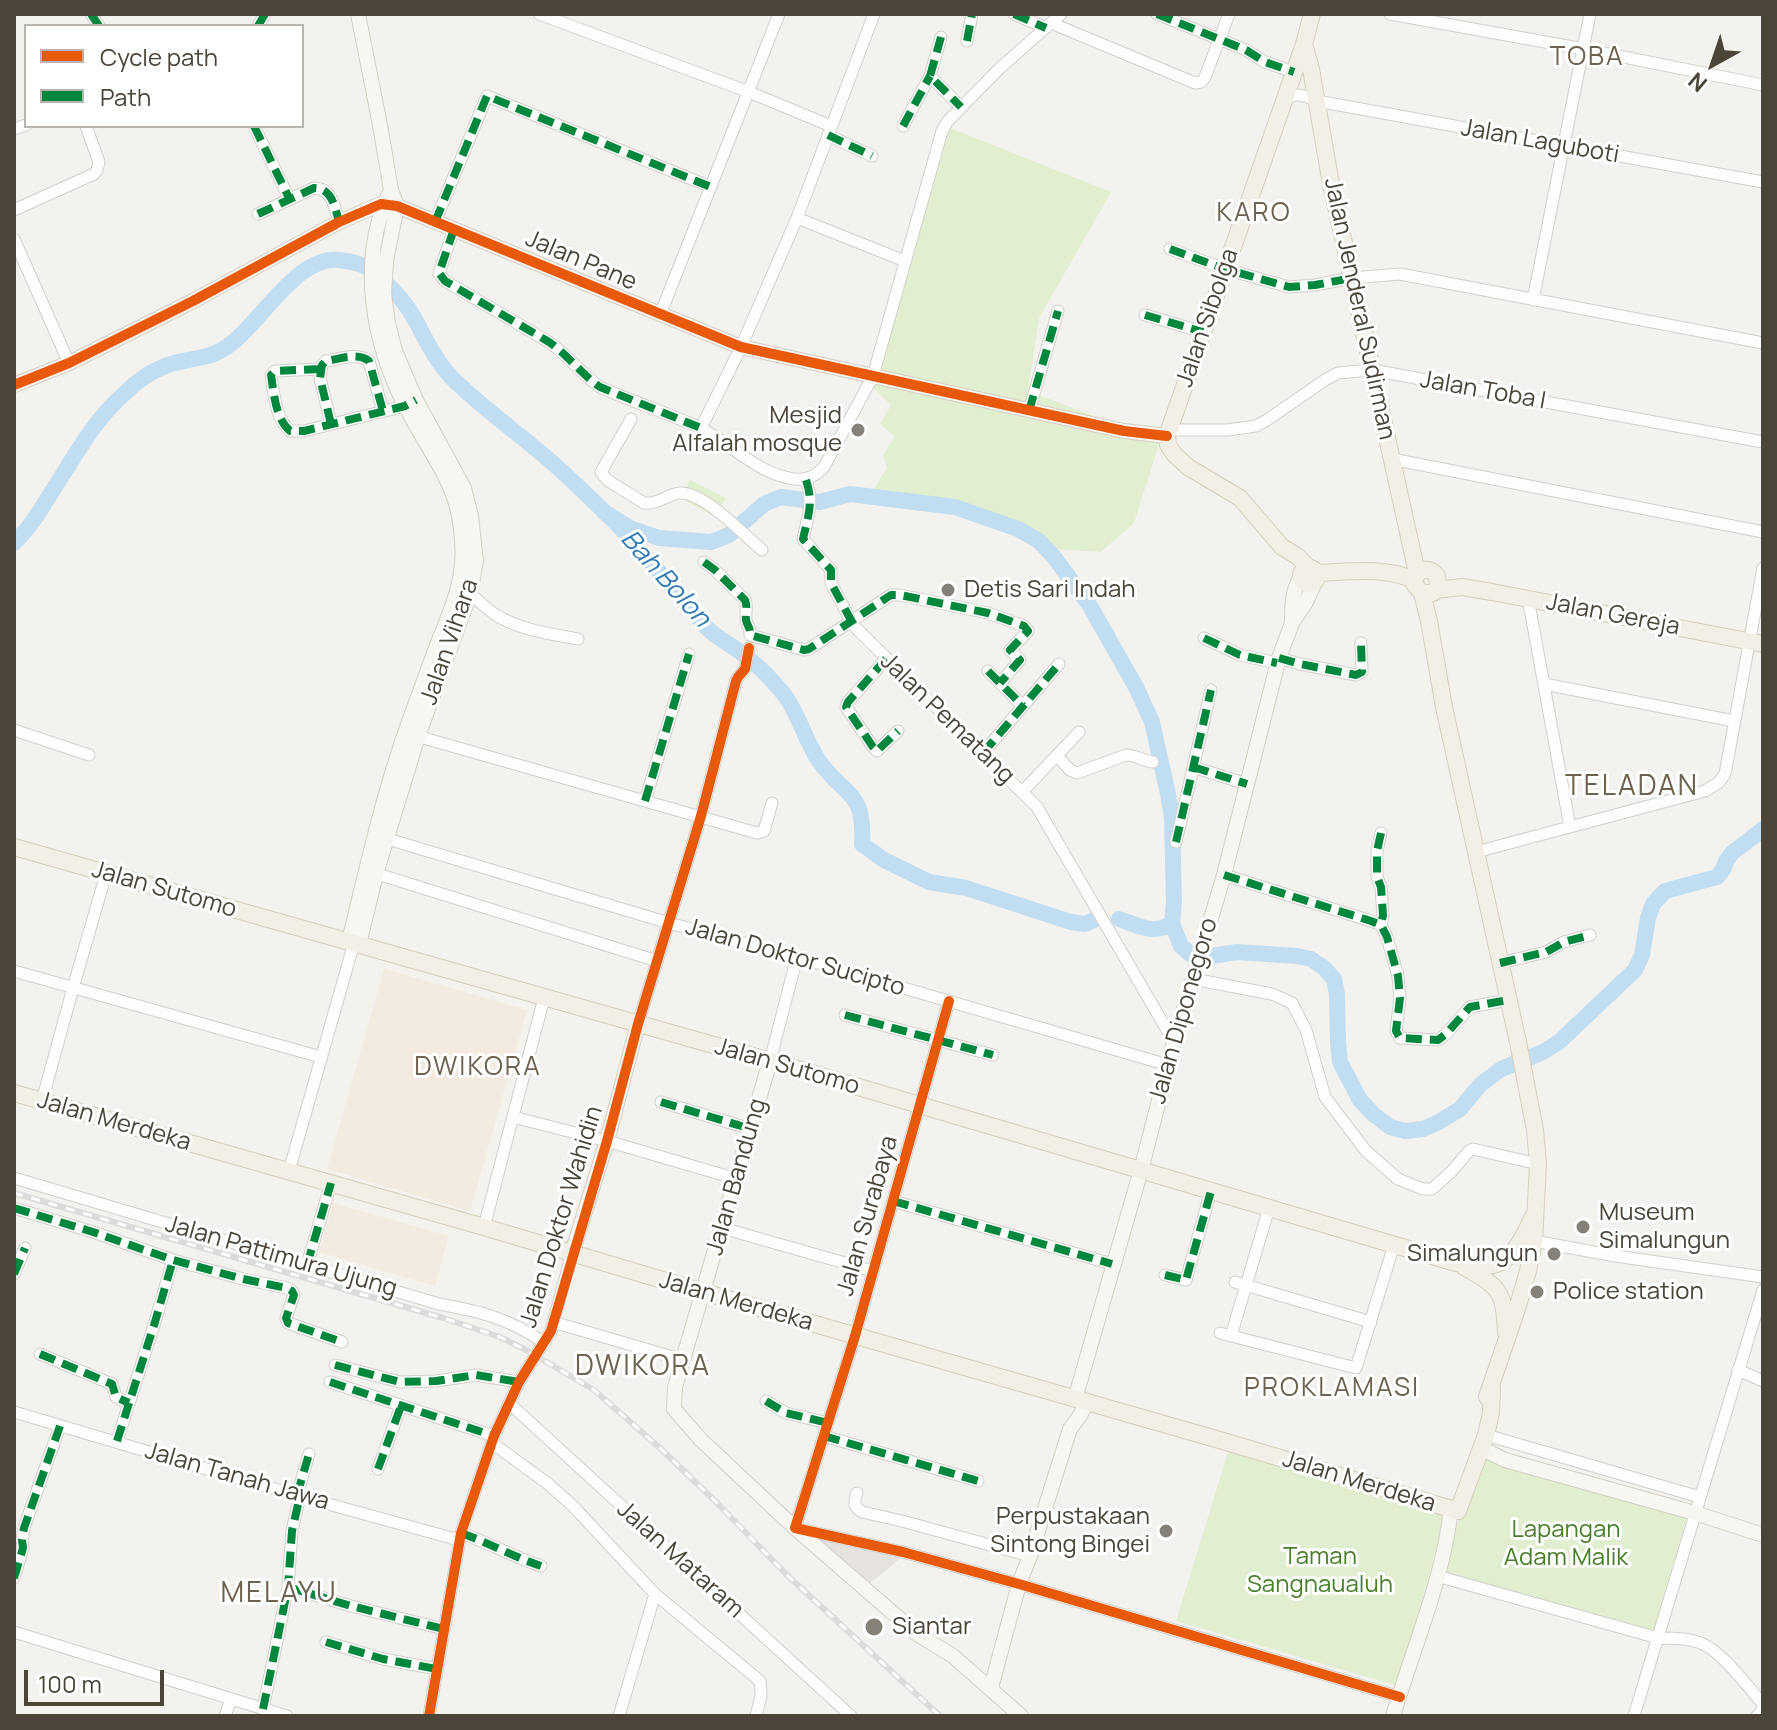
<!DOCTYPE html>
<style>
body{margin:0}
#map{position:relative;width:1777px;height:1730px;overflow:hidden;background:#f4f2ee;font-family:Manrope,sans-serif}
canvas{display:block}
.frame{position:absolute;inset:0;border:16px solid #4b4439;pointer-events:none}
.legend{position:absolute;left:24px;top:24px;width:280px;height:104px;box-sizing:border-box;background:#fff;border:2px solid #b7b4b0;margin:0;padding:10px 14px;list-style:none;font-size:24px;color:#4b4439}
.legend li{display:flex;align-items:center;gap:16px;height:40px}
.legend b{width:40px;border:2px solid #b7b4b0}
.north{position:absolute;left:1673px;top:24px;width:80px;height:80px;-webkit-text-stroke:6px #fff;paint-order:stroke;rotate:220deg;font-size:22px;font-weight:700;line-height:32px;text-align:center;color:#4b4439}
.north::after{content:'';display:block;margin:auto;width:28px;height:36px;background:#4b4439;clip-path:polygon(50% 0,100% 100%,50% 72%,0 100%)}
.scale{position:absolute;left:24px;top:1670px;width:140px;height:36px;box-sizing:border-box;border:4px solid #4b4439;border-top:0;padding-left:10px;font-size:24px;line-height:28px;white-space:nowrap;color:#4b4439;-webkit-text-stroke:6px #fff;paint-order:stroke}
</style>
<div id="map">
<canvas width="1777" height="1730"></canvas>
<div class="frame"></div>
<ul class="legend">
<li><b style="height:10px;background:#e8590c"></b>Cycle path</li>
<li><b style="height:10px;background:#00873e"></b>Path</li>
</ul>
<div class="north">N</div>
<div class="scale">100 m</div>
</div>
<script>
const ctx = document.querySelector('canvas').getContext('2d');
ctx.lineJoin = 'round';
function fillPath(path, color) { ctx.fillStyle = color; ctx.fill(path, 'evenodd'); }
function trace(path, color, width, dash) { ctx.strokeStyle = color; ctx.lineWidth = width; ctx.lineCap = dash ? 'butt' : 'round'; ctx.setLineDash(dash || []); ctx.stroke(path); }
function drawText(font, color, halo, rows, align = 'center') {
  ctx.font = font + ' Manrope,sans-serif'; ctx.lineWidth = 6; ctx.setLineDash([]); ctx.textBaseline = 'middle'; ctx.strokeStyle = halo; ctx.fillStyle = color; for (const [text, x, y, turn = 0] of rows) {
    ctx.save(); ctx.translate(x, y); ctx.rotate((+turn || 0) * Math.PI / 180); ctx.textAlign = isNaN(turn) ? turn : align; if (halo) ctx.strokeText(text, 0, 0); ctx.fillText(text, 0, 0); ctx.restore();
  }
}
const commercial = new Path2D(`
 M384,969L527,1010L470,1211L327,1169Z
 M333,1203L449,1236L435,1286L319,1252Z`);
const green = new Path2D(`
 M950,128L1111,192L1039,318L1028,391L1160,441L1134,523L1101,552L1054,549L1018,524L961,505L873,491L887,467L883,456L894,436L880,424L891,405L873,388Z
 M690,480L726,498L715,517L681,498Z
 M1228,1452L1446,1513L1398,1686L1176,1621Z
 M1478,1454L1687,1516L1653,1633L1444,1571Z`);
const parking = new Path2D(`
 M801,1533L901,1558L865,1587Z`);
const river = new Path2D(`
 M604,512L630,528L659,538L711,542L729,535L764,504L781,497L820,502L850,494L955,507L1018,529L1039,541L1054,557L1090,606L1137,689L1152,722L1168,794L1172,818L1174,902L1172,923L1181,946L1193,956H1211L1237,952L1297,956L1311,959L1324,968L1334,979L1337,994L1338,1043L1340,1062L1360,1100L1373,1114L1390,1127L1405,1131L1423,1129L1439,1122L1460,1109L1480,1085L1501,1069L1543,1052L1559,1042L1635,970L1642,955L1648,918L1653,904L1665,891L1717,877L1724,868L1726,861L1732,853L1763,829
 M14,543C30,528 42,508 53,490C75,456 94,420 125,393C136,382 150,372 165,366C190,356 209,362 232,343C261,321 298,255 339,260C348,261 360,263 368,268C383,278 404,300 413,316C425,337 434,359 451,377C487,413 530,441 566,475C588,496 611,517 631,539C658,569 682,602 710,631C719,639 730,644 740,652C756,663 777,684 788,700C800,719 806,742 819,761C845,798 865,789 862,844L884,860L929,882L966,888L1071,922L1085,924L1094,920
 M1119,919C1137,925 1154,936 1172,923L1175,932`);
const street = new Path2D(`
 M91,14L99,26
 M539,14L749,92L831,126
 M1014,14L1046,28
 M1157,14L1246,50L1265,62L1294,72
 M1390,14L1584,49L1763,85
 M1051,23L1195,83L1201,82L1205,77L1229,14
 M258,26L265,14
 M941,37L930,76L961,107
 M967,41L972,14
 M1284,100C1296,91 1305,96 1317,101L1763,182
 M254,126L289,198
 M903,126L930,76
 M14,129L26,125
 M828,135L872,156
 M14,210L94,174L97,170L99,162L86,126
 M258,214L314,188C332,188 335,207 339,222
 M797,218L905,261
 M435,222L487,96L711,187
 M454,229L439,273L445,281L549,342C568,355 581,374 600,387C632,402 666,412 698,427C728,441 752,469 785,477C801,482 813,479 824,467L873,376L942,131L947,122L999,69L1061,14
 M14,239L69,363
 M1170,249L1225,269L1289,287L1315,285L1352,278L1400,274L1763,343
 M1533,300L1590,14
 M660,315L779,14
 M1145,315L1203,332
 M320,369L275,371L271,375C274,393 275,418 290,431H304L405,406L412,402
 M1029,411L1058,311
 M631,419L601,472L607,480L644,503C658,505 667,494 680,493C704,492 744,535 762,550
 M331,424L320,378L322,365L326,361C340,359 357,352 369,361L383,411
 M701,428L741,347L797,218L874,14
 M1169,430H1227L1256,426L1267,420L1325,380L1338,373L1372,370L1763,442
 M1392,459L1763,532
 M806,480C814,503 808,516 803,539L831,570V583L853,625L1037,807L1174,1042
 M704,562L715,570L745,600C748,607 745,613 746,620C747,626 751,628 750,635L804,650L809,649L891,595H900L988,613L1024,626L1028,631L1010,650L1020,660L1000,683
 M470,594C479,601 487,609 496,615C520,630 551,634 578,639
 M1528,598L1570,827
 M1204,638L1240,655L1277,663
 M1279,658L1300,664L1356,675L1362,672L1361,643
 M886,659L848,702L846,707L873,747L877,751L898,731
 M988,671L1023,706
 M1544,684L1734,721
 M14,730L89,755
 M413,735L757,833L764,831L772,803
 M983,753L1059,664
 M1057,756L1070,770L1077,773L1126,755C1136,755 1143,761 1153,762
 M1193,767L1247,784
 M1022,792L1079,732
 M645,801L689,654
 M1381,833L1377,851V877L1381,887L1383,915L1381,925
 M381,837L669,923L797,957L1168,1065
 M1176,842L1211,690
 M1476,852L1705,791L1718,783L1725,774L1763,568
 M371,872L657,961
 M1224,875L1371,921L1381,925L1387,937L1398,976L1400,998L1396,1031L1400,1038L1438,1040L1446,1034L1470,1007L1508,1000
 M1500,963L1546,952L1564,942L1590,935
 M14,971L321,1057
 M1193,979L1272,994L1292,1003L1306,1030L1325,1097L1366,1151L1398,1179L1423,1189H1432L1451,1172L1469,1151L1473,1149L1538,1164
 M949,1001L855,1336L795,1528L903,1552L1019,1584L1400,1697
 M845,1015L993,1055
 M638,1024L701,816L736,681L738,677L745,669L749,648
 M770,1061L797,957
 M42,1101L73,988L106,874
 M661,1102L751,1129
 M513,1117L607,1141L737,1179
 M289,1171L354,943
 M14,1178L439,1304C483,1312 507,1318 545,1343
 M893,1201L1112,1264
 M14,1208L93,1232L173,1260L243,1279L287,1288L292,1291L294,1295L286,1318L288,1323L342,1342
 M484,1227L544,998
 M722,1228L873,1271
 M1534,1241L1615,1256L1763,1277
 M307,1265L331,1183
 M14,1274L25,1248
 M1165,1275L1186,1280L1211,1191
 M1235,1282L1371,1322
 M553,1322L683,1360
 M1220,1333L1356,1368L1394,1245
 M1231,1336L1269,1208
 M40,1354L112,1384L116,1397L129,1403
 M335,1365L400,1382L436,1381L476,1375L519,1382
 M1738,1370L1763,1381
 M330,1382L494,1436
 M766,1401L786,1413L828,1423
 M509,1403L851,1716
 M14,1412L288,1493L459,1540
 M1486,1435L1700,1497
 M824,1436L978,1481
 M117,1441L155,1322L173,1260
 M492,1443L547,1483L572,1505L655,1594L760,1681L761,1696L756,1716
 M378,1469L401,1406
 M857,1493C854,1501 853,1507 862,1512L902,1521L1030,1556
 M297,1495L309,1454
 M461,1533C489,1543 514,1557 541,1566
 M1437,1576L1658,1638C1673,1638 1689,1638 1703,1644C1723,1653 1748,1687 1763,1704
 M14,1578L23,1548L22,1540L24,1528L60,1426
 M288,1587L351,1606L444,1629
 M14,1632L287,1716
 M326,1642L383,1659L437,1669
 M263,1709L288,1587L292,1531L300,1496
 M225,1716L231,1699
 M429,1716L461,1533L494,1436L519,1382L551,1331L572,1253
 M619,1716L655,1594
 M1634,1716L1763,1290
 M1757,1716L1763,1709`);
const secondary = new Path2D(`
 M358,14L380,125L391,190L397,206L386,261L384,294L388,323L395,351L416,400L464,488L471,516L476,561L470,594L418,736L376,874L359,944
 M14,385L69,363L193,301L339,222L381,204L397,206L741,347L1124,431L1167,436
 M1292,623C1292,606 1292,591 1301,576
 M349,941C366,871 382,799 406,730C416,702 427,673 437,645C451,610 466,578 462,540C461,524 458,507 452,492C441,463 420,436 406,407C373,344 358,263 388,196
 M770,1061L675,1387L674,1409L701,1440L795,1528L917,1634L953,1656L1021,1716
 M572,1253L607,1141L638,1024
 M1075,1399L1141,1170L1174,1042L1224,875L1279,658L1292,623L1306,602L1315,582
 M1481,1448L1505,1460L1695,1513L1763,1535
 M991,1688L1019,1584L1030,1556L1070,1429L1079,1417L1087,1403
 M1393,1716C1413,1648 1443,1580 1451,1509`);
const primary = new Path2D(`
 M1304,44L1311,69L1331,184L1417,573
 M1301 576a8 8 0 1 1 16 0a8 8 0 1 1-16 0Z
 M1309,568L1297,556L1282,547L1240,498L1188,467L1174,454L1168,445L1167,436L1304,44L1312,14
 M1317,573C1350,572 1383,566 1414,580
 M1436,590L1462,587L1492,592L1763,644
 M1422,593H1433L1438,587L1437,576C1432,569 1424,568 1417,573L1414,584L1422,593L1429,621L1444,707L1518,1042L1535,1130L1538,1164L1534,1241L1528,1271L1517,1309L1487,1397
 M14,847L770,1061L1456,1263C1465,1264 1474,1266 1483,1266C1513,1267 1523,1236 1535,1213
 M14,1093L484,1227L703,1292L1223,1441L1458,1511L1486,1435L1491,1413L1492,1388
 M1464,1267C1500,1287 1504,1291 1506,1332`);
const rail = new Path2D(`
 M14,1193L443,1318L500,1337L526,1350L594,1390L660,1448L714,1500L788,1576L940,1716`);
const quiet = new Path2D(`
 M91,14L99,26
 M1014,14L1046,28
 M1157,14L1246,50L1265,62L1294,72
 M258,26L265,14
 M941,37L930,76L961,107
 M967,41L972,14
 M254,126L289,198
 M903,126L930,76
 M828,135L872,156
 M258,214L314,188C332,188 335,207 339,222
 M435,222L487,96L711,187
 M454,229L439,273L445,281L549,342C568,355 581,374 600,387L701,428
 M1170,249L1225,269L1289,287L1315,285L1352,278
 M1145,315L1203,332
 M320,369L275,371L271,375C274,393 275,418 290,431H304L405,406L416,400
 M1029,411L1058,311
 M331,424L320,378L322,365L326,361C340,359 357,352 369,361L383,411
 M806,480C814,503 808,516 803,539L831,570V583L852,622
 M704,562L715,570L745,600C748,607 745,613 746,620C747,626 751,628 750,635L804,650L809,649L891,595H900L988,613L1024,626L1028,631L1010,650L1020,660L1000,683
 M1204,638L1240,655L1277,663
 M1279,658L1300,664L1356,675L1362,672L1361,643
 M886,659L848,702L846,707L873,747L877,751L898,731
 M988,671L1023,706
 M983,753L1059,664
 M1193,767L1247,784
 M645,801L689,654
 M1381,833L1377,851V877L1381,887L1383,915L1381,925
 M1176,842L1211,690
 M1224,875L1371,921L1381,925L1387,937L1398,976L1400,998L1396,1031L1400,1038L1438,1040L1446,1034L1470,1007L1508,1000
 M1500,963L1546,952L1564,942L1590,935
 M845,1015L993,1055
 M661,1102L751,1129
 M893,1201L1112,1264
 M14,1208L93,1232L173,1260L243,1279L287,1288L292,1291L294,1295L286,1318L288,1323L342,1342
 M307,1265L331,1183
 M14,1274L25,1248
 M1165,1275L1186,1280L1211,1191
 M40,1354L112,1384L116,1397L129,1403
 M335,1365L400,1382L436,1381L476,1375L519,1382
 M330,1382L494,1436
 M766,1401L786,1413L828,1423
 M824,1436L978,1481
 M117,1441L155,1322L173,1260
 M378,1469L401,1406
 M297,1495L309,1454
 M461,1533C489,1543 514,1557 541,1566
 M14,1578L23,1548L22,1540L24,1528L60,1426
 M288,1587L351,1606L444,1629
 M326,1642L383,1659L437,1669
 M263,1709L288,1587L292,1531L300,1496`);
const cycleway = new Path2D(`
 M14,385L69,363L193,301L339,222L381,204L397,206L741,347L1124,431L1167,436
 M949,1001L855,1336L795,1528L903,1552L1019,1584L1400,1697
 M429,1716L461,1533L494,1436L519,1382L551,1331L607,1141L638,1024L701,816L736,681L738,677L745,669L749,648`);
const markers = [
 [858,430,8,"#868178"],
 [948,590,8,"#868178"],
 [1583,1227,8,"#868178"],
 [1554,1254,8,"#868178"],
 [1537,1292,8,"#868178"],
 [1166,1531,8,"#868178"],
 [874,1627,10,"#868178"]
];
const streetNames = [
 ["Jalan Laguboti",1540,142,10],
 ["Jalan Pane",581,261,23],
 ["Jalan Jenderal Sudirman",1359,309,78],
 ["Jalan Sibolga",1208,318,-71],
 ["Jalan Toba I",1483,391,10],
 ["Jalan Gereja",1613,615,11],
 ["Jalan Vihara",450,642,-71],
 ["Jalan Pematang",947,719,44],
 ["Jalan Sutomo",164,890,16],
 ["Jalan Doktor Sucipto",795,958,16],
 ["Jalan Diponegoro",1184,1011,-74],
 ["Jalan Sutomo",787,1067,16],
 ["Jalan Merdeka",114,1122,16],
 ["Jalan Bandung",737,1177,-74],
 ["Jalan Surabaya",868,1216,-74],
 ["Jalan Doktor Wahidin",562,1217,-73],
 ["Jalan Pattimura Ujung",281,1257,16],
 ["Jalan Merdeka",736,1302,16],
 ["Jalan Tanah Jawa",237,1477,16],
 ["Jalan Merdeka",1359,1482,17],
 ["Jalan Mataram",680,1560,42]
];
const poiNames = [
 ["Mesjid",842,416,"right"],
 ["Alfalah mosque",842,444,"right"],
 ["Detis Sari Indah",964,590],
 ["Museum",1599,1213],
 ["Simalungun",1599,1241],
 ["Simalungun",1538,1254,"right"],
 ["Police station",1553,1292],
 ["Perpustakaan",1150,1517,"right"],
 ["Sintong Bingei",1150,1545,"right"],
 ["Siantar",892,1627]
];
const parkNames = [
 ["Lapangan",1566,1530],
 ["Adam Malik",1566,1558],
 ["Taman",1320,1557],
 ["Sangnaualuh",1320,1585]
];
const neighbourhoodNames = [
 ["TOBA",1587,58],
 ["KARO",1254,214],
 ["DWIKORA",478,1068],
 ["PROKLAMASI",1332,1389]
];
const waterNames = [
 ["Bah Bolon",665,579,48]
];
const quarterNames = [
 ["TELADAN",1632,787],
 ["DWIKORA",643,1367],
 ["MELAYU",279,1594]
];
fillPath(commercial, '#f3ebdf');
fillPath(green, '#e1eecf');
fillPath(parking, '#e6e3df');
trace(river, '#c0ddf1', 16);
trace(street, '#d2d0cb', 13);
trace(secondary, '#d3cfc5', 16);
trace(primary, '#d6cebb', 18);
trace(street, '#fdfdfc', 11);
trace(secondary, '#f7f6f1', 14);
trace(primary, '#f2efe6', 16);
trace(rail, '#dbdbda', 6);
trace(rail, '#fff', 3, [9]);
trace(quiet, '#00873e', 8, [16, 8]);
trace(cycleway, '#e8590c', 10);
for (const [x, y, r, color] of markers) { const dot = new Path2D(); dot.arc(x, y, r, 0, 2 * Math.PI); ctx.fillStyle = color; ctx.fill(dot); trace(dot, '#fff', 3); }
drawText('24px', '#4b4439', '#fff', streetNames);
drawText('24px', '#4b4439', '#fff', poiNames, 'left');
drawText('24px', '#4a7f2a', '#fff', parkNames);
ctx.letterSpacing = '2px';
drawText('26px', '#6e6250', '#fff', neighbourhoodNames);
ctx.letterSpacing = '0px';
drawText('italic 26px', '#2e7ab2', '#fff', waterNames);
ctx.letterSpacing = '2px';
drawText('28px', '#6e6250', '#fff', quarterNames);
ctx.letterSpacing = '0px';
</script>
